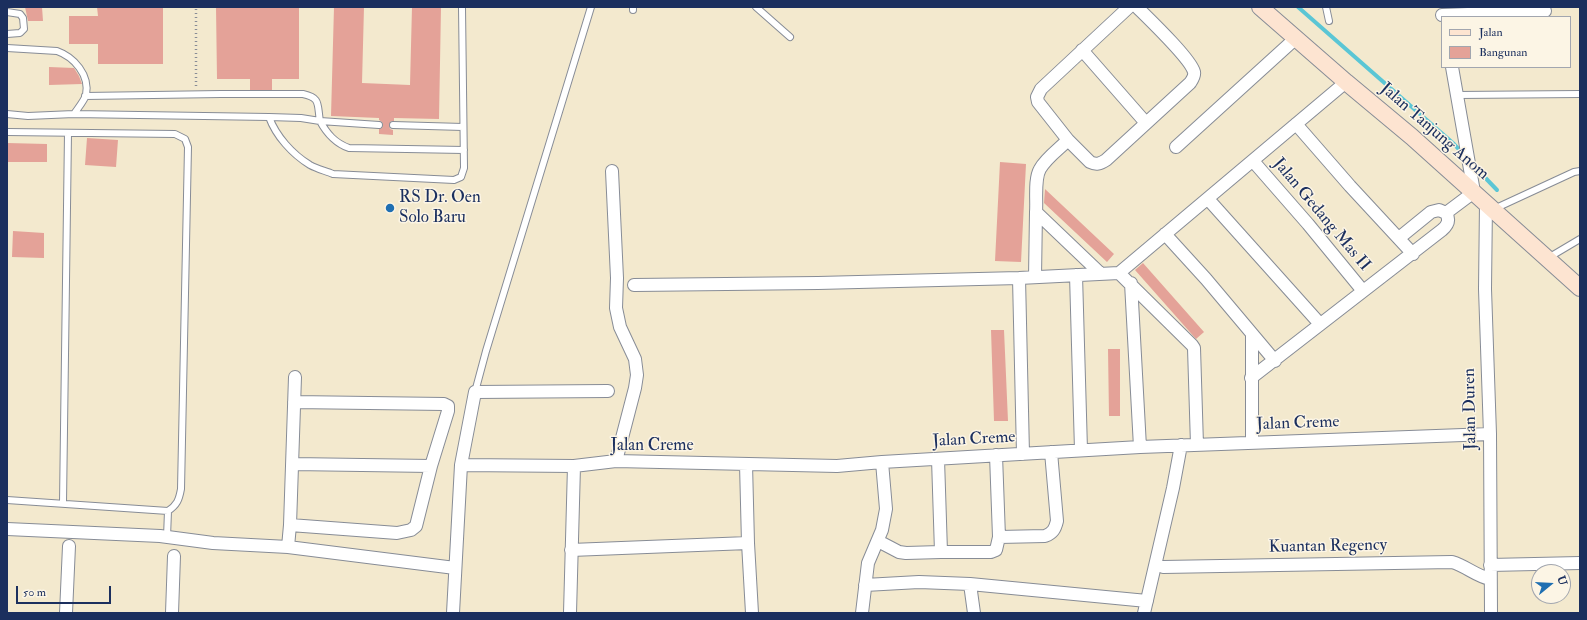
<!DOCTYPE html>
<style>
body{margin:0}
#map{position:relative;width:1587px;height:620px;overflow:hidden;background:#f3e9ce;font-family:"IM FELL Double Pica",serif}
canvas{display:block}
.frame{position:absolute;inset:0;border:8px solid #1b2f5e;pointer-events:none}
.legend{position:absolute;left:1441px;top:16px;width:130px;height:52px;box-sizing:border-box;background:#fcf5e5;border:1px solid #a2a6af;margin:0;padding:5px 7px;list-style:none;font-size:12px;color:#1b2f5e}
.legend li{display:flex;align-items:center;gap:8px;height:20px}
.legend b{width:20px;border:1px solid #a2a6af}
.north{position:absolute;left:1531px;top:564px;width:40px;height:40px;box-sizing:border-box;background:#fcf5e5;border:1px solid #a2a6af;border-radius:50%;rotate:72deg;font-size:11px;font-weight:700;line-height:16px;text-align:center;color:#1b2f5e}
.north::after{content:'';display:block;margin:auto;width:14px;height:18px;background:#1f6fb2;clip-path:polygon(50% 0,100% 100%,50% 72%,0 100%)}
.scale{position:absolute;left:16px;top:586px;width:95px;height:18px;box-sizing:border-box;border:2px solid #1b2f5e;border-top:0;padding-left:5px;font-size:12px;line-height:14px;white-space:nowrap;color:#1b2f5e;-webkit-text-stroke:3px #fcf5e5;paint-order:stroke}
</style>
<div id="map">
<canvas width="1587" height="620"></canvas>
<div class="frame"></div>
<ul class="legend">
<li><b style="height:5px;background:#fde4d1"></b>Jalan</li>
<li><b style="height:11px;background:#e4a298"></b>Bangunan</li>
</ul>
<div class="north">U</div>
<div class="scale">50 m</div>
</div>
<script>
const ctx = document.querySelector('canvas').getContext('2d');
ctx.lineJoin = 'round';
function trace(path, color, width, dash) { ctx.strokeStyle = color; ctx.lineWidth = width; ctx.lineCap = dash ? 'butt' : 'round'; ctx.setLineDash(dash || []); ctx.stroke(path); }
function fillPath(path, color) { ctx.fillStyle = color; ctx.fill(path, 'evenodd'); }
function drawText(font, color, halo, rows, align = 'center') {
  ctx.font = font + ' "IM FELL Double Pica",serif'; ctx.lineWidth = 3; ctx.setLineDash([]); ctx.textBaseline = 'middle'; ctx.strokeStyle = halo; ctx.fillStyle = color; for (const [text, x, y, turn = 0] of rows) {
    ctx.save(); ctx.translate(x, y); ctx.rotate((+turn || 0) * Math.PI / 180); ctx.textAlign = isNaN(turn) ? turn : align; if (halo) ctx.strokeText(text, 0, 0); ctx.fillText(text, 0, 0); ctx.restore();
  }
}
const stream = new Path2D(`
 M1298,7L1454,144L1463,154
 M1472,164L1497,190`);
const building = new Path2D(`
 M25,7H42L43,21H28Z
 M97,7H163V64H98V44H69V16H98Z
 M216,7H299V79H272V90H250V79H217Z
 M334,7H364L362,83L410,85L412,7H441L439,119L394,118V121H391L389,125L390,129L393,130V135L379,134V129L382,128L383,125L382,122L379,120V118L331,116Z
 M49,67L74,68L79,76L82,84L49,85Z
 M87,138L118,140L116,167L85,165Z
 M7,143L47,144V162H7Z
 M1000,162L1026,164L1021,262L995,261Z
 M1045,189L1114,254L1107,262L1044,203Z
 M13,231L44,233V258L12,257Z
 M1143,263L1204,332L1196,339L1135,270Z
 M991,330H1004L1008,421H994Z
 M1108,349H1120V416H1109Z`);
const path = new Path2D(`
 M196,86V7`);
const service = new Path2D(`
 M756,7L790,37
 M1326,7L1329,21
 M633,10V7
 M7,12L20,14L23,18L24,29L20,33L7,34
 M7,48L57,51C74,57 90,75 86,95C84,101 78,108 74,114L269,117C276,136 292,154 310,165C317,169 326,171 333,174L454,180L461,177L464,168L462,7
 M1457,95L1580,94
 M85,96L221,94H303C321,98 317,104 320,121L379,125
 M7,114L28,116L74,114
 M269,117L301,118L320,121C327,134 335,143 349,148L464,150
 M393,125L463,127
 M7,132L175,134L185,139L188,147L181,489C179,500 177,505 168,511L167,537
 M1494,209L1574,172L1580,171
 M1548,258L1580,239
 M475,392L486,351L591,7
 M7,500L168,511
 M63,503L68,133`);
const minor = new Path2D(`
 M1129,7L1041,89L1037,97L1038,102L1068,140L1090,162C1096,165 1100,164 1106,160L1190,83C1192,80 1195,76 1194,72C1191,59 1148,18 1137,7
 M1442,15L1545,11
 M1082,50L1146,123
 M1296,124L1350,186L1413,254
 M1068,140C1059,149 1046,158 1040,169C1034,179 1037,201 1036,212L1101,274
 M1176,147L1296,38
 M1253,161L1308,224L1363,291
 M612,171L617,278L616,308L620,327L635,359L637,375L635,388L616,461
 M1208,199L1320,324
 M1486,203L1485,289L1490,434L1491,613
 M1446,213L1474,192L1452,67
 M1165,234L1206,279L1275,361
 M1119,273L1192,345L1194,348L1197,445
 M1076,275L1081,450
 M1035,277L1036,212
 M1019,278L1023,454
 M1131,283L1140,447
 M634,285L818,283L1019,278L1119,273L1346,82
 M1252,335V443
 M1251,378L1442,230C1448,225 1450,220 1446,213L1439,210L1431,212L1399,238
 M938,459L941,552
 M293,464L431,466
 M746,464L748,543
 M461,465L574,466L616,461L837,466L882,462L1140,447L1490,434
 M290,525L397,533L411,530L416,526L431,466L448,411V406L444,404L294,402
 M7,529L160,536L213,543L288,547L455,568
 M999,537L1045,536C1053,533 1055,529 1057,521L1051,452
 M878,541L899,552L906,553L941,552H991L996,550L999,537L996,455
 M288,547L290,525L295,377
 M571,550L748,543L752,613
 M1490,565L1580,563
 M1163,567L1452,562C1466,566 1476,576 1490,579
 M970,584L974,613
 M865,585L919,582L970,584L1147,601
 M66,613L69,546
 M172,613L174,556
 M453,613L461,465L475,392L608,391
 M570,613L574,466
 M862,613L868,563L882,530L886,509L882,462
 M1144,613L1173,488L1181,445`);
const secondary = new Path2D(`
 M1260,7L1346,82L1412,137L1580,288`);
const markers = [
 [390,208,5,"#1f6fb2"]
];
const streetNames = [
 ["Jalan Tanjung Anom",1434,132,41],
 ["Jalan Gedang Mas II",1321,215,50],
 ["Jalan Duren",1471,409,-91],
 ["Jalan Creme",1298,424,-2],
 ["Jalan Creme",974,440,-3],
 ["Jalan Creme",652,446],
 ["Kuantan Regency",1328,547,-1]
];
const poiNames = [
 ["RS Dr. Oen",399,198],
 ["Solo Baru",399,218]
];
trace(stream, '#5bc6d5', 4);
fillPath(building, '#e4a298');
trace(service, '#878c96', 8);
trace(minor, '#878c96', 14);
trace(secondary, '#878c96', 18);
trace(path, '#878c96', 2.5, [1, 3]);
trace(service, '#fff', 6);
trace(minor, '#fff', 12);
trace(secondary, '#fde4d1', 16);
for (const [x, y, r, color] of markers) { const dot = new Path2D(); dot.arc(x, y, r, 0, 2 * Math.PI); ctx.fillStyle = color; ctx.fill(dot); trace(dot, '#fcf5e5', 1.5); }
drawText('17px', '#1b2f5e', '#fcf5e5', streetNames);
drawText('17px', '#1b2f5e', '#fcf5e5', poiNames, 'left');
</script>
